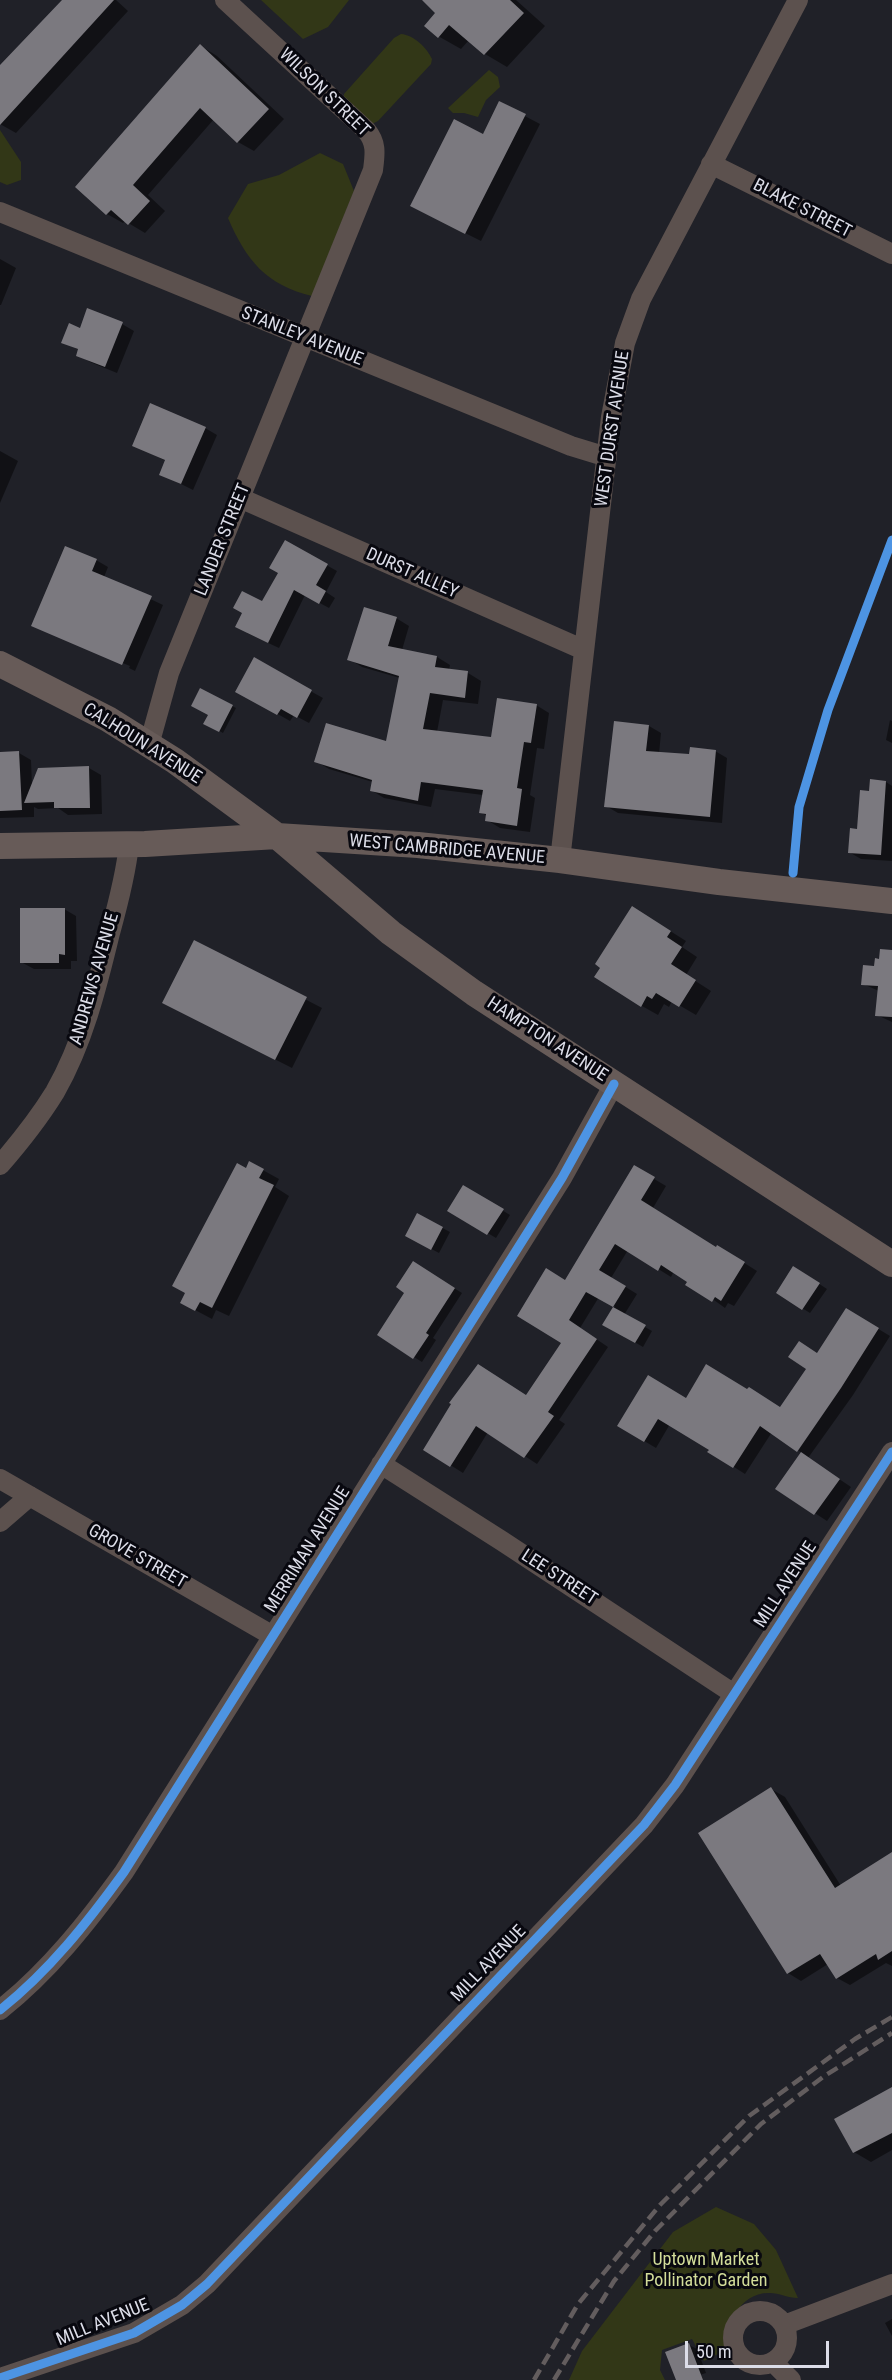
<!DOCTYPE html>
<style>
body{margin:0}
#map{position:relative;width:892px;height:2380px;overflow:hidden;background:#202128;font-family:"Roboto Condensed",sans-serif}
canvas{display:block}
.scale{position:absolute;left:685px;top:2341px;width:144px;height:27px;box-sizing:border-box;border:3px solid #dcdde8;border-top:0;padding-left:8px;font-size:18px;line-height:21px;white-space:nowrap;color:#dcdde8;-webkit-text-stroke:4px #08080f;paint-order:stroke}
</style>
<div id="map">
<canvas width="892" height="2380"></canvas>
<div class="scale">50 m</div>
</div>
<script>
const ctx = document.querySelector('canvas').getContext('2d');
ctx.lineJoin = 'round';
function fillPath(path, color) { ctx.fillStyle = color; ctx.fill(path, 'evenodd'); }
function trace(path, color, width, dash) { ctx.strokeStyle = color; ctx.lineWidth = width; ctx.lineCap = dash ? 'butt' : 'round'; ctx.setLineDash(dash || []); ctx.stroke(path); }
function drawText(font, color, halo, rows, align = 'center') {
  ctx.font = font + ' "Roboto Condensed",sans-serif'; ctx.lineWidth = 6; ctx.setLineDash([]); ctx.textBaseline = 'middle'; ctx.strokeStyle = halo; ctx.fillStyle = color; for (const [text, x, y, turn = 0] of rows) {
    ctx.save(); ctx.translate(x, y); ctx.rotate((+turn || 0) * Math.PI / 180); ctx.textAlign = isNaN(turn) ? turn : align; if (halo) ctx.strokeText(text, 0, 0); ctx.fillText(text, 0, 0); ctx.restore();
  }
}
const green = new Path2D(`
 M261,0H349L328,27L303,39Z
 M401,34C414,35 427,48 432,59L431,64L378,121L372,124L344,98V94L394,38Z
 M489,70L498,77L500,87L486,100L478,117L464,113H453L448,108Z
 M0,130L21,162V180L7,185L0,182Z
 M320,153L343,164L354,191L312,296C266,285 246,260 228,218L248,184L279,175Z
 M716,2207L754,2224L776,2250L798,2298C788,2298 779,2293 770,2293C739,2292 727,2325 726,2350L704,2361L692,2339L662,2350L660,2370L665,2380H569L582,2351L673,2232Z`);
const shadow = new Path2D(`
 M64,0H116L128,11L16,133L0,124V67Z
 M425,0H516L545,26L507,67L485,54L469,40L461,49L438,36L437,13Z
 M201,46L217,56L284,119L254,151L238,142L214,119L148,195L165,211L145,233L125,221L123,223L107,214Z
 M500,103L540,124L481,241L427,214L484,136Z
 M0,259L16,268L1,305H0Z
 M122,324L134,331L117,373L90,362L78,355L79,350L63,342L80,329Z
 M205,428L217,435L193,490L161,474L166,461L134,445Z
 M0,451L18,461L0,503Z
 M285,542L337,571L326,592L335,598L329,608L305,595L279,648L247,633L280,572Z
 M96,560L108,567L104,577L163,605L135,671L129,668L130,666L33,626Z
 M396,618L409,626L402,650L437,657L450,665L449,670L468,673L481,681L478,704L443,700L437,732L492,739L536,705L549,713L544,749L537,748L530,795L535,798L530,832L500,828L487,820V816L481,812L483,795L435,789L431,807L384,798L371,790L373,782L329,769L316,761L387,743L400,678L362,667L349,659Z
 M254,660L323,698L309,723L294,715L290,721L237,691Z
 M201,690L236,708L223,733L205,723L210,714Z
 M890,720L892,721V743L886,740Z
 M615,723L649,726L661,733L659,754L690,756L715,751L727,758L722,823L618,813L606,806Z
 M19,753L31,760L32,786L89,768L101,775L102,814L68,815L58,808L38,809L34,807V817L0,818V754Z
 M886,782L892,786V861L861,859L849,852L870,792Z
 M64,909L76,916L77,961H71V969H34L21,962Z
 M648,917L686,941L682,947L697,957L686,975L711,991L696,1015L672,1001L669,1007L664,1004L658,1015L642,1006Z
 M195,942L322,1008L292,1068L180,1011Z
 M892,961V1022L877,1015L879,991L863,984L875,968Z
 M250,1163L279,1179L275,1187L289,1196L229,1316L216,1310L212,1319L182,1303Z
 M634,1167L666,1186L653,1208L717,1249L730,1254L757,1271L734,1306L728,1303L725,1308L674,1271L671,1277L628,1250L611,1278L637,1294L624,1315L652,1331L643,1347L604,1324L615,1306L599,1297L580,1328L608,1347L559,1420L565,1424L537,1464L488,1432L463,1473L425,1449L527,1397L563,1342L566,1281Z
 M464,1187L510,1215L496,1238L449,1210Z
 M418,1215L450,1232L439,1253L407,1236Z
 M421,1268L462,1293L433,1338L436,1340L422,1362L379,1335Z
 M801,1272L827,1289L810,1313L802,1308Z
 M847,1310L890,1336L853,1395L808,1458L851,1487L827,1521L778,1489L802,1453L772,1432L745,1474L709,1451L711,1449L670,1424L656,1448L619,1426L687,1400L785,1412L817,1354Z
 M771,1789L785,1797L841,1886L892,1854V1966L886,1963L850,1985L837,1978L828,1964L801,1981L788,1973Z
 M892,2089V2150L871,2162L854,2152L836,2120Z
 M892,2319V2336L885,2323Z
 M689,2345L697,2349L706,2373L683,2380Z`);
const building = new Path2D(`
 M62,0H114L0,125V65Z
 M422,0H510L524,13L484,55L449,25L438,38L424,26L435,13Z
 M200,44L269,109L237,143L200,108L133,185L150,201L128,225L111,210L106,215L75,187Z
 M499,101L526,114L465,234L410,206L454,119L483,134Z
 M87,308L123,322L105,367L76,356L78,349L61,343L69,323L80,328Z
 M150,403L206,427L181,484L159,475L165,460L132,446Z
 M285,540L328,564L316,585L326,591L319,604L294,590L268,643L235,627L242,613L233,608L242,591L262,601L278,573L269,568Z
 M65,546L97,559L92,571L152,596L122,665L31,626Z
 M364,607L397,617L388,646L437,656L435,667L468,671L465,698L430,693L423,729L491,737L497,698L537,704L531,743L524,742L517,788L522,789L517,826L485,821L486,814L479,813L483,790L421,782L418,801L370,791L372,780L314,762L326,723L386,741L399,676L347,660Z
 M254,657L312,690L297,718L281,709L277,715L235,692Z
 M200,688L233,705L219,732L203,724L208,715L191,706Z
 M614,721L649,725L646,751L689,754L690,747L716,750L710,817L604,807Z
 M19,751L22,810L0,811V752Z
 M89,766L90,808H54V802L24,803L38,768Z
 M870,779L886,781L881,855L848,853L850,828L857,829L860,790L869,791Z
 M632,906L671,931L667,937L682,947L671,964L696,980L679,1007L656,993L652,999L647,996L641,1007L594,977L600,968L595,964Z
 M20,908H65V955L59,954V963H20Z
 M194,940L307,997L275,1060L162,1003Z
 M880,949L892,950V1017L875,1016L878,986L861,985L863,965L874,966L875,958L879,959Z
 M249,1161L264,1169L259,1178L274,1185L212,1308L200,1302L195,1311L180,1303L185,1293L172,1286L237,1163L246,1168Z
 M634,1165L655,1177L641,1200L716,1247L717,1245L745,1262L721,1301L715,1297L712,1302L685,1285L687,1282L661,1265L658,1271L615,1244L599,1270L626,1286L613,1307L586,1292L569,1320L597,1339L548,1412L554,1416L524,1458L476,1426L450,1467L423,1450L451,1404L449,1403L478,1364L526,1395L561,1343L517,1316L546,1268L565,1280Z
 M463,1185L504,1209L487,1235L447,1211Z
 M417,1213L443,1227L431,1250L405,1236Z
 M413,1261L455,1288L426,1333L429,1335L413,1359L377,1335L404,1293L396,1287Z
 M793,1266L820,1283L802,1310L776,1293Z
 M613,1307L646,1325L635,1343L602,1325Z
 M846,1308L879,1328L841,1388L797,1452L760,1426L733,1468L707,1452L709,1450L658,1419L644,1442L617,1426L648,1375L686,1398L706,1364L747,1389L749,1387L780,1407L806,1369L788,1357L799,1341L817,1353Z
 M801,1452L840,1479L814,1515L775,1489Z
 M771,1787L835,1888L892,1852V1951L878,1960L876,1954L836,1979L820,1954L787,1974L698,1833Z
 M892,2087V2133L853,2153L834,2119Z
 M689,2343L703,2380H676L665,2352Z`);
const minor = new Path2D(`
 M711,164L892,254
 M0,212L571,446L607,457
 M240,498L584,650
 M149,745L169,673L373,170C375,154 377,143 366,130L225,0
 M560,860L611,417L625,343L641,299L798,0
 M0,1165C20,1142 39,1118 55,1092C83,1043 97,987 110,933C118,904 126,874 129,844
 M381,1464L502,1541L734,1694
 M0,1479L273,1636
 M0,1522L30,1496
 M0,2010C49,1971 87,1923 124,1872L562,1178L614,1084
 M733 2338a27 27 0 1 1 54 0a27 27 0 1 1-54 0Z
 M784,2325L892,2284
 M773,2362L791,2380
 M0,2378L134,2333L182,2305L207,2284L644,1825L675,1785L892,1452`);
const major = new Path2D(`
 M0,664L108,719L175,761L277,836L391,933L474,993L892,1264
 M0,846L145,844L277,836L418,845L560,860L719,882L892,901`);
const rail = new Path2D(`
 M534,2380L578,2304L660,2205L749,2116L855,2039L892,2017
 M554,2380L614,2281L655,2231L761,2124L823,2077L892,2033`);
const cycleway = new Path2D(`
 M793,873L799,807L828,710L892,540
 M0,2010C49,1971 87,1923 124,1872L562,1178L614,1084
 M0,2378L134,2333L182,2305L207,2284L644,1825L675,1785L892,1452`);
const streetNames = [
 ["WILSON STREET",324,93,44],
 ["BLAKE STREET",802,209,27],
 ["STANLEY AVENUE",302,337,22],
 ["WEST DURST AVENUE",613,429,-82],
 ["LANDER STREET",223,540,-68],
 ["DURST ALLEY",412,574,24],
 ["CALHOUN AVENUE",142,744,32],
 ["WEST CAMBRIDGE AVENUE",447,850,5],
 ["ANDREWS AVENUE",95,979,-74],
 ["HAMPTON AVENUE",547,1040,33],
 ["MERRIMAN AVENUE",308,1550,-58],
 ["GROVE STREET",137,1557,30],
 ["LEE STREET",559,1578,33],
 ["MILL AVENUE",786,1585,-57],
 ["MILL AVENUE",489,1964,-46],
 ["MILL AVENUE",103,2323,-22]
];
const parkNames = [
 ["Uptown Market",706,2260],
 ["Pollinator Garden",706,2281]
];
fillPath(green, '#323717');
fillPath(shadow, '#0007');
fillPath(building, '#7b797f');
trace(minor, '#5c514e', 20);
trace(major, '#675b58', 26);
trace(rail, '#635d5e', 4.5, [12, 6]);
trace(cycleway, '#4d94e3', 9);
drawText('18px', '#dcdde8', '#08080f', streetNames);
drawText('18px', '#d3dd9a', '#08080f', parkNames);
</script>
